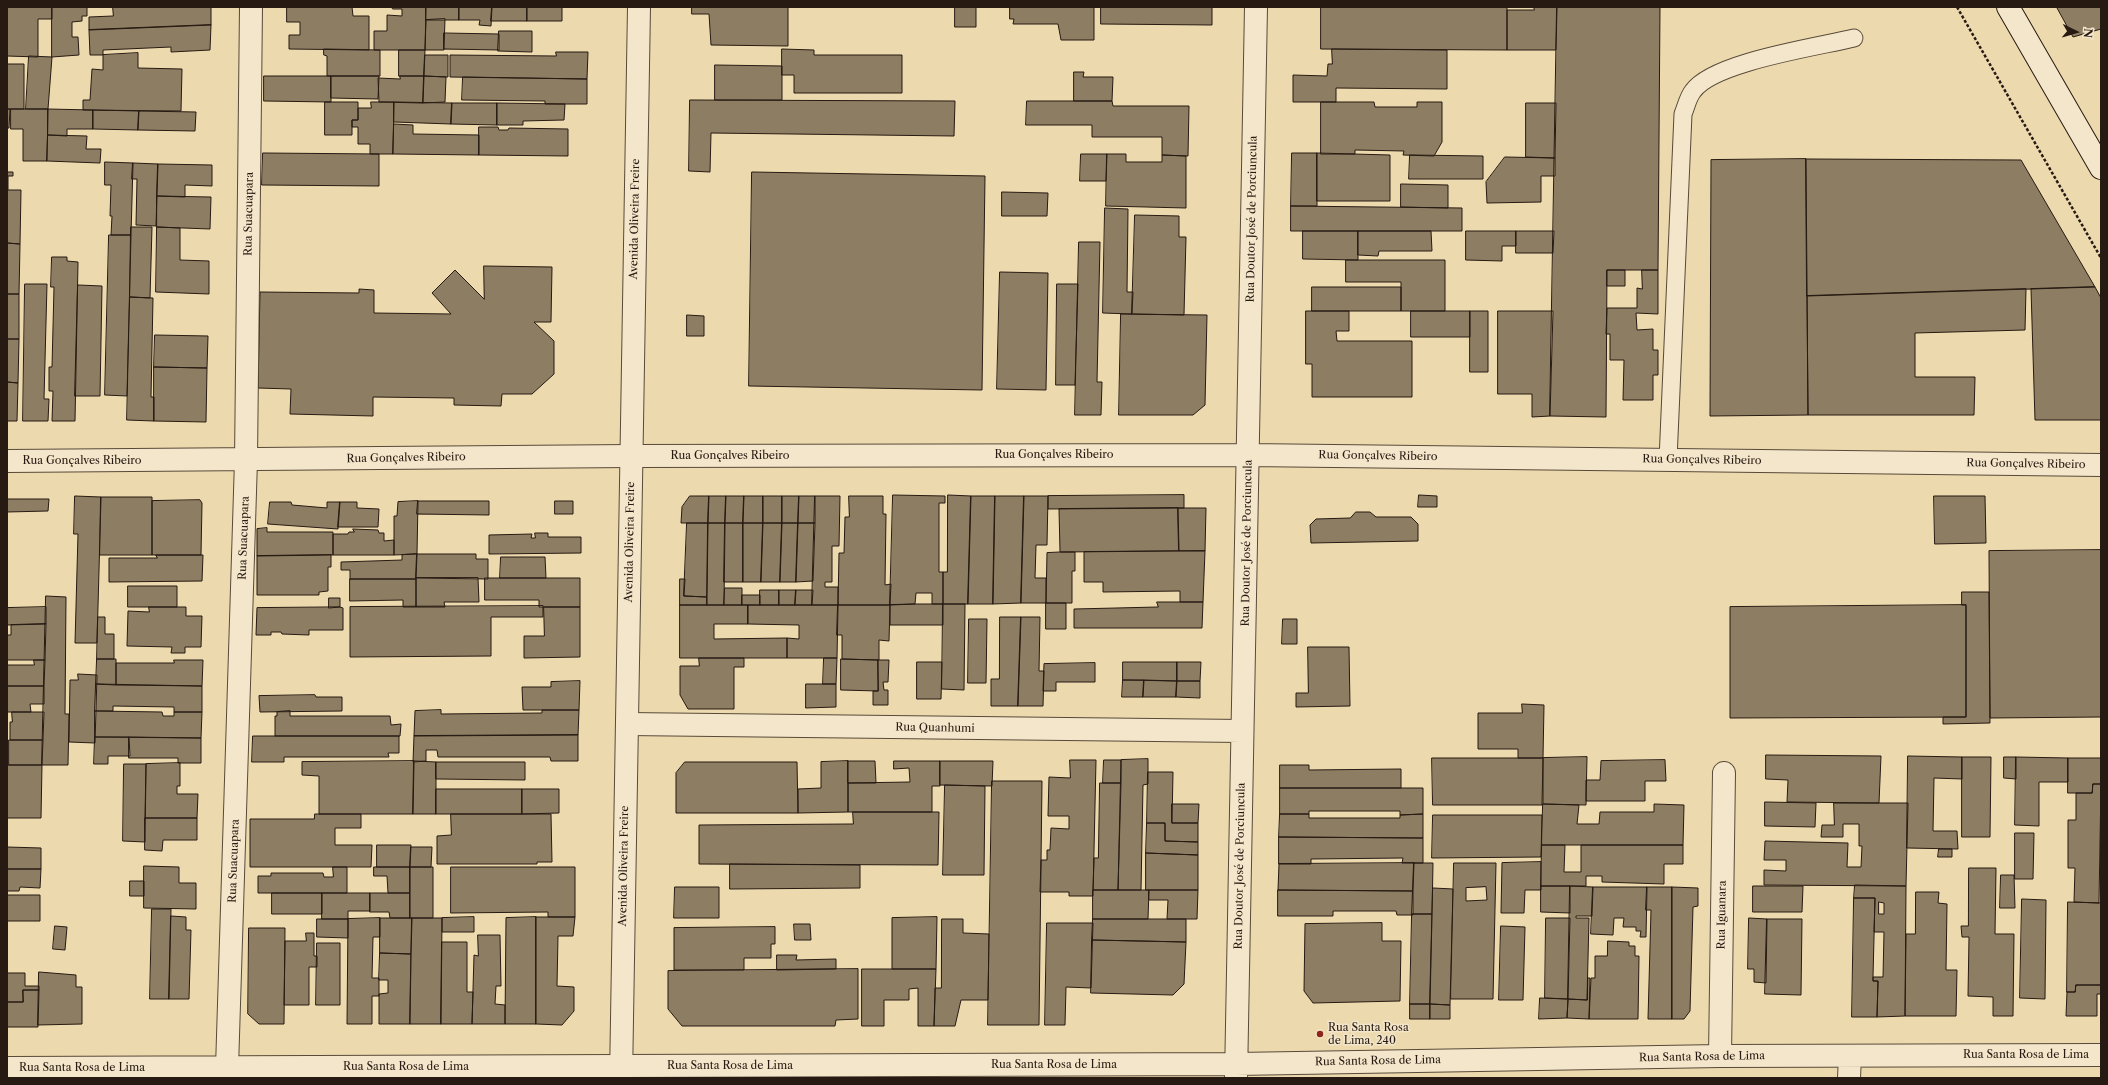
<!DOCTYPE html>
<meta charset="utf-8">
<style>
body{margin:0}
#map{position:relative;width:2108px;height:1085px;overflow:hidden;background:#ecd9ae;font-family:"Libre Caslon Text",serif}
canvas{display:block}
.frame{position:absolute;inset:0;border:8px solid #271a12;pointer-events:none}
.north{position:absolute;left:2056px;top:12px;width:40px;height:40px;-webkit-text-stroke:3px #f3e6ca;paint-order:stroke;rotate:95deg;font-size:11px;font-weight:700;line-height:16px;text-align:center;color:#271a12}
.north::after{content:'';display:block;margin:auto;width:14px;height:18px;background:#271a12;clip-path:polygon(50% 0,100% 100%,50% 72%,0 100%)}
</style>
<div id="map">
<canvas width="2108" height="1085"></canvas>
<div class="frame"></div>
<div class="north">N</div>
</div>
<script>
const ctx = document.querySelector('canvas').getContext('2d');
ctx.lineJoin = 'round';
function fillPath(path, color) { ctx.fillStyle = color; ctx.fill(path, 'evenodd'); }
function trace(path, color, width, dash) { ctx.strokeStyle = color; ctx.lineWidth = width; ctx.lineCap = dash ? 'butt' : 'round'; ctx.setLineDash(dash || []); ctx.stroke(path); }
function drawText(font, color, halo, rows, align = 'center') {
  ctx.font = font + ' "Libre Caslon Text",serif'; ctx.lineWidth = 3; ctx.setLineDash([]); ctx.textBaseline = 'middle'; ctx.strokeStyle = halo; ctx.fillStyle = color; for (const [text, x, y, turn = 0] of rows) {
    ctx.save(); ctx.translate(x, y); ctx.rotate((+turn || 0) * Math.PI / 180); ctx.textAlign = isNaN(turn) ? turn : align; if (halo) ctx.strokeText(text, 0, 0); ctx.fillText(text, 0, 0); ctx.restore();
  }
}
const building = new Path2D(`
 M7,7H52V19H38V57L7,56Z
 M52,7H87V16H82V21L72,22V37H78L79,55L52,57Z
 M113,7H211V25L89,30V17L113,16Z
 M287,7H352L353,16H369V50L289,49V35H300V22H287Z
 M392,7H426L425,50H374V31H387V15L402,16V9H393Z
 M426,7H459V20H426Z
 M459,7H492L491,26L479,25L480,20H459Z
 M492,7H527V21H491Z
 M527,7H562V21H527Z
 M692,7H788V46L711,45L709,14H692Z
 M955,7H976V27H955Z
 M1010,7H1094V40H1061L1058,24H1013L1014,19H1010Z
 M1101,7H1212V25L1101,24Z
 M1321,7H1507V50L1321,49Z
 M1534,7H1557L1556,50H1507V10H1534Z
 M1557,7H1660L1658,270H1607L1606,417L1550,416Z
 M2061,7H2101V29L2073,37L2057,8Z
 M445,19L444,50H425L426,20Z
 M211,25L210,50L171,52V47L103,50V55H90L89,30Z
 M499,31H532V52L498,51Z
 M444,33L499,34V50L444,49Z
 M324,49L380,50V76H327V56L324,55Z
 M782,49L814,50V55H902V93H794V75H782Z
 M1332,49L1447,50V89L1336,88V102H1293V75L1327,76L1328,64H1332Z
 M399,50H425L424,76H399Z
 M556,52H588L587,79L450,77V55L556,56Z
 M138,53V68L182,69L181,111L83,110V100H90L92,69L103,70V55Z
 M425,55H448V77L424,76Z
 M29,56L52,57L48,109H26Z
 M7,64H24V109H7Z
 M715,65L782,66V100H715Z
 M1074,72H1084L1083,77H1113L1112,101H1074Z
 M264,76H331V102L264,101Z
 M331,76H379L378,99L331,98Z
 M400,76H424L423,103L379,102L378,78L400,79Z
 M424,76L446,77L445,102L423,103Z
 M463,77L587,79V104H545V101L462,100Z
 M690,100L955,101L954,136L711,133L710,172L689,171Z
 M1027,101H1112L1113,106H1189L1188,156L1162,155V137H1092V125H1026Z
 M325,102H358V120H352V135H325Z
 M371,102H394L393,154H370V144H358V127H352V120H358V108H371Z
 M394,102L452,103L451,124L394,122Z
 M1321,102H1374L1375,107H1417V102H1442V142L1434,156L1403,155L1404,151L1355,150V154H1321Z
 M452,103H497V125L451,124Z
 M497,103L565,104L564,120L523,121V125H497Z
 M1526,103H1556L1555,158L1526,157Z
 M7,109H10L9,128H7Z
 M11,109H48L47,161H23V129H11Z
 M48,109L93,110V129H67V136L48,135Z
 M93,110L139,111L138,130L93,129Z
 M139,111L196,112L195,131L138,130Z
 M394,124L413,125V134L479,135V155L393,154Z
 M479,127H498L499,130H508L509,128L568,129V156L479,155Z
 M48,135L87,136L86,149H101L100,163L47,161Z
 M263,153L379,154V186L262,185Z
 M1292,153H1317V206H1291Z
 M1317,153L1390,155V201H1317Z
 M1081,154H1107L1106,181H1080Z
 M1107,154H1126V162H1162V155L1186,156V208L1106,206Z
 M1410,155L1483,156V179H1409Z
 M1505,157L1555,158V176H1541V202L1487,203L1486,182Z
 M1806,159L2021,160L2095,287L1807,296Z
 M1806,159L1808,415L1710,416L1711,160Z
 M105,162L133,163L131,235H111L112,216H110L111,185H105Z
 M133,163L158,164L156,226L136,225L137,179H132Z
 M158,164L212,165V186L185,185V197L157,196Z
 M7,172H13V176H8V190H21L20,244L7,243Z
 M752,172L985,176L982,390L749,386Z
 M1401,184L1448,185V208L1401,207Z
 M1002,192L1048,193L1047,216H1002Z
 M157,196L211,197L210,229L157,227Z
 M1291,206L1462,208V231H1291Z
 M1105,208L1128,209L1127,292H1133L1132,314L1103,313Z
 M1135,215L1179,216V237H1186L1184,315L1132,314Z
 M131,227H152L150,298L130,297Z
 M157,227L180,228V260L209,261V294L156,292Z
 M1303,231H1358V260L1303,259Z
 M1358,231H1431L1432,251H1379L1378,256L1358,255Z
 M1466,231H1516V246H1502V261L1466,260Z
 M1516,231H1554L1553,253H1516Z
 M109,235H131L127,396L105,395Z
 M1079,242H1100L1097,382H1102L1101,415H1075Z
 M7,243L20,244L19,294H7Z
 M52,257H67V261L78,262L75,421H52L53,391H49V367H52L54,287H51Z
 M1346,260H1445V311H1401V282H1346Z
 M484,266L552,267L551,322H534L554,341V374L532,394H502L501,406L454,405V398L373,397V416L290,414L291,389L258,388L260,292L359,293V289L374,290V313L451,314L432,293L455,270L484,299Z
 M1607,270H1625V286H1607Z
 M1642,270H1658V314L1636,313L1637,330L1653,329V350H1658V375H1653V400H1623L1624,360H1610V334H1606L1607,308H1637V288L1642,289Z
 M1000,272L1048,273L1046,390L997,389Z
 M25,284H47L44,399H49L48,421H23Z
 M1057,284H1078L1075,385H1056Z
 M78,285L102,286L100,396H75Z
 M1312,287H1401V311H1312Z
 M2095,287L2101,298V420H2035L2031,289Z
 M2026,289L2025,330L1915,333V377H1975L1974,415H1808L1807,296Z
 M7,294H19V339H7Z
 M130,297L153,298L151,397H154V421L127,420Z
 M1306,311H1349V331H1336L1337,341H1412V397H1312V364H1306Z
 M1411,311H1470V337H1411Z
 M1470,311H1488V372H1470Z
 M1498,311H1553L1550,416L1532,417V394H1498Z
 M1121,314L1207,315L1205,405L1193,415H1119Z
 M687,315L704,316V336H687Z
 M155,335L208,336L207,368L154,367Z
 M7,339H19L18,383L7,382Z
 M154,367L207,368L206,422L154,421Z
 M7,382L18,383L17,421H7Z
 M893,495L945,496V503H939V572H943V604H932V593H916L915,604L890,605Z
 M948,495L971,496L968,604H943V572H947Z
 M1184,495V508L1048,509V496Z
 M1419,495L1437,496V507H1418Z
 M75,496L101,497L97,643H75L78,534H74Z
 M690,496H709L708,523H681L682,507Z
 M709,496H726L725,523H708Z
 M726,496H744L743,523H725Z
 M744,496H763V523H743Z
 M763,496H782V523H763Z
 M782,496H799L798,523H782Z
 M799,496H815V523H798Z
 M815,496H840L839,546H832V582H825V587H838V605H812Z
 M849,496H883V514H886L885,585L891,584L890,605H838L839,553H844L845,517H849Z
 M971,496H995L993,604H968Z
 M995,496H1024L1021,603L993,604Z
 M1024,496H1048L1047,545H1036L1035,578H1046V603H1021Z
 M1934,496H1985L1986,543L1935,544Z
 M101,497H152V555H100Z
 M7,499H49L48,511L7,512Z
 M200,500L202,503L201,555H152V501Z
 M418,501H489V515L417,514Z
 M418,501L417,554L394,555V516H397L398,502Z
 M555,501H573V514H555Z
 M270,502H291L292,505L327,508V502H340L338,529L268,524Z
 M340,502H357V508L379,509L378,527H338Z
 M1178,508L1179,551L1060,552L1059,509Z
 M1178,508H1206L1205,551H1179Z
 M1356,512H1370L1376,517H1411L1418,524V541L1311,543L1310,525L1316,519L1350,518Z
 M687,523H708L707,597L684,596Z
 M708,523H725L724,605H707Z
 M725,523H743V582H724Z
 M743,523H763L761,582H743Z
 M763,523H782L780,582H761Z
 M782,523H798L796,582H780Z
 M798,523H815L813,581L796,582Z
 M267,528V532H333V555L257,556V529Z
 M353,529L378,530L379,533H384V541L394,540V555H333V534H348L349,532H354Z
 M535,533H548V537H581V553L489,554V535L532,534L531,538H535Z
 M2101,550V717L1990,718L1989,551Z
 M1205,551L1203,602H1180V591L1103,592V582H1084V552Z
 M1060,552H1075V571H1072V603H1046L1047,553Z
 M417,554L416,579H350V570H341V562L402,560V555Z
 M417,554H476V559H488V579L416,578Z
 M156,555H203L202,581L109,582V558H157Z
 M331,555V567H328V591L319,592V595H257V556Z
 M501,557H545L546,578H500Z
 M478,578L479,602H444L445,607H416V578Z
 M485,578H580V607H539V600H485Z
 M350,579H416V607H403V600L350,601Z
 M680,579H685L684,596L707,597V605H680Z
 M128,586H177V607H128Z
 M725,588H742V605H724Z
 M760,590H779V605H760Z
 M779,590H796L795,605H779Z
 M796,590H813L812,605H795Z
 M1962,592H1989L1990,723L1943,724V717H1966V605H1962Z
 M742,595H760V605H742Z
 M46,596L66,597L65,714H69L68,765H42Z
 M329,598H340V607L329,608Z
 M1157,602H1203L1202,628H1074V609L1158,607Z
 M1046,603H1066V629H1046Z
 M915,604H943V625H890V605Z
 M943,604H965L964,690L942,689Z
 M680,605H748V624H714V639L787,638V658H680Z
 M748,605H838L837,658H787V638L799,639V625L748,624Z
 M838,605H890L889,641L879,640V660L842,659V635H837Z
 M1966,605V717L1730,718V607Z
 M543,606V617H491V656L350,657V607Z
 M46,607V624L7,625V608Z
 M149,607H186V616H202L201,647H185V653H171L172,647L127,646L128,611L149,612Z
 M340,607L343,608V630H309V635L282,634L281,632H271V635H256L257,608Z
 M544,607H580V657L524,658V636H544Z
 M98,617H105V634H114V659H97Z
 M1000,617H1021L1018,706H991V679H999Z
 M1021,617H1040L1039,671H1044L1043,706H1018Z
 M969,619H987L986,683H968Z
 M1283,619H1297V644H1282Z
 M46,624L45,660H7V635H11V625Z
 M1308,647H1349L1350,706L1296,707V693H1308Z
 M699,658H744V667H734V709H688L680,695V666H699Z
 M824,658H837L836,684H823Z
 M97,659H116V685L96,684Z
 M841,659L878,660V691L841,690Z
 M34,660H45L44,686H7V665H34Z
 M174,660H203L202,686L116,685V663H174Z
 M878,660H889L888,682H883L884,690H888V705H873V691H878Z
 M917,662H942L941,699H917Z
 M1123,662H1177V681L1123,680Z
 M1177,662H1201L1200,681H1177Z
 M1095,663V682H1056V691H1043L1044,664Z
 M78,674L97,675L95,743L69,742L70,680H78Z
 M1123,680H1144L1143,697H1122Z
 M1144,680L1177,681L1176,697H1143Z
 M580,681L579,710H523L522,687H551V682Z
 M1177,681H1200V698L1176,697Z
 M96,684L202,686V712H174V707L113,706V711H95Z
 M806,684H836V707L806,708Z
 M7,686H44V704H30L31,712H7Z
 M315,695L316,697H342V711L260,712L259,696Z
 M1522,704L1544,705L1543,758H1518V749H1478V713H1522Z
 M441,710V714L542,713V710H579L578,735L414,736L415,711Z
 M95,711L162,712L163,716H174V712H202L201,738L95,737Z
 M290,711V716H390L391,725L401,724L400,736H275V716H277V712Z
 M12,712H44L43,740H10V722H12Z
 M578,735V761H551L550,757H438L437,750H426V761L413,762L414,736Z
 M253,736H399V753H388L389,757H284V762H252Z
 M95,737H129L130,756H108V764H94Z
 M129,737L201,738V763H178V758H129Z
 M9,740H43L42,765H9Z
 M1766,755L1881,756L1879,803L1787,802L1788,780L1766,779Z
 M1908,756L1962,757V779L1934,778L1933,831H1957L1958,849L1907,848Z
 M1587,757L1586,805L1543,804V758Z
 M1962,757H1991L1990,837H1962Z
 M2004,757H2016V779L2004,778Z
 M2016,757L2068,758V782H2039V826L2015,825Z
 M1432,758H1543L1542,805H1433Z
 M2068,758H2101V784H2093L2092,793H2068Z
 M1148,759V784L1143,785L1141,890H1118L1121,760Z
 M1070,760H1096L1093,896H1069V892H1040L1041,860H1047V850H1050L1051,828L1069,829V816H1048L1049,777L1070,778Z
 M1104,760H1121V783H1103Z
 M1665,760L1666,781H1645V801H1586V780H1600L1601,761Z
 M414,761L413,814H319V776L302,775V762Z
 M414,761L436,762V814H413Z
 M848,761V812L798,813V789L821,788V762Z
 M848,761H875L876,783H848Z
 M894,761H940V786H932V812H848V783L910,782L909,768L894,769Z
 M940,761H993L992,786L940,785Z
 M436,762H525V780L436,779Z
 M685,762H797L798,813H676V773Z
 M180,763V786H177V794H198L197,818H145L146,764Z
 M124,764H146L145,842L123,841Z
 M7,765H42L41,818H7Z
 M1280,765H1309V770L1401,769V788H1280Z
 M1148,772H1173L1172,823H1198V842L1165,841V823H1147Z
 M992,781H1042L1039,1025H988Z
 M1100,783H1121L1118,890H1093L1094,858H1098Z
 M2093,784H2101L2099,903L2074,902L2075,868H2068V820H2076V793H2092Z
 M945,785L985,786L984,875H943Z
 M1280,788H1423V814L1400,815V811H1309V814H1280Z
 M436,789H522V814H436Z
 M522,789H559V813L522,814Z
 M1765,802L1816,803L1815,827L1765,826Z
 M1834,803H1908L1906,886L1764,885V870L1786,871V860H1764L1765,841L1848,843L1847,867H1861L1862,846H1859V824H1843V837H1821L1822,825H1834Z
 M1172,804H1199L1198,823H1172Z
 M1543,804L1579,805L1577,824H1599L1600,812H1654V804L1684,805L1683,845H1542Z
 M853,812H939L938,865L699,864V825L853,824Z
 M315,814H361V828H335V845H372L371,867H250V819H314Z
 M451,814H551L552,862H537V864H437V836L451,835Z
 M1280,814H1309V818H1400V815L1423,814V838L1279,837Z
 M1433,815H1542L1541,857L1432,858Z
 M145,818H197V840H163L162,851L145,850Z
 M1147,823H1165V841L1198,842V855L1146,853Z
 M2015,833H2034L2033,879H2015Z
 M1279,837L1423,838V863H1402L1403,858L1311,859V864H1279Z
 M377,845H411L410,867H377Z
 M1542,845H1565L1564,872H1581V845H1683V864H1664V884L1602,882V876H1586V886H1541Z
 M7,847L41,848V869H7Z
 M411,847H432L431,867H410Z
 M1939,849H1952V857H1938Z
 M1146,853L1198,855V890H1146Z
 M1541,862V890H1525L1524,913H1501L1502,863Z
 M1414,863L1413,891L1278,890L1279,864Z
 M1414,863H1433L1432,914H1412Z
 M1454,863H1496L1493,999H1451ZM1486,887L1487,900L1466,901V888Z
 M730,864L860,865V888L730,889Z
 M144,866L179,867V883H196V909L144,908Z
 M333,867H347V893H258V876H271V873H323L324,877H333Z
 M374,867H410V893H388L387,876H374Z
 M410,867H433V918H410Z
 M451,867H575V917H548V912L451,913Z
 M1969,868H1996L1995,934H2014L2013,1016H1993V997L1968,996L1969,937H1962L1961,926H1968Z
 M7,869H41L40,888L20,887L19,891H7Z
 M2001,875H2014L2015,908H2000Z
 M130,881H144V896H130Z
 M1855,885L1906,886L1905,1016L1877,1017L1878,981H1873V977H1883L1884,932H1874L1875,898H1854ZM1879,902L1884,903V914H1879Z
 M1541,886H1570V913L1541,912Z
 M1570,886L1593,887L1592,916H1576V918H1589L1587,1000L1568,999Z
 M1753,886H1803L1802,912H1753Z
 M675,887H719V918H674Z
 M1593,887H1647L1646,937H1640L1641,931H1636V927H1623L1624,918H1614L1613,935L1591,934Z
 M1647,887H1672V1019H1648L1651,910H1646Z
 M1672,887L1698,888V906L1693,907L1690,1011L1684,1019H1672Z
 M1433,888L1453,889L1450,1005L1430,1004Z
 M1093,890H1149L1148,919H1093Z
 M1149,890H1198L1197,919H1167L1168,900H1149Z
 M1278,890L1413,891V915H1397L1396,911H1333V916H1278Z
 M1916,892H1939L1938,903L1947,904L1946,970H1957L1956,1016H1905L1906,934H1915Z
 M272,893H322V914H272Z
 M322,893H370V911H348V919H322Z
 M370,893H410V918H390L389,912H370Z
 M7,895H40V921H7Z
 M1854,898H1875L1873,977V981H1878L1877,1017H1852Z
 M2022,899L2046,900L2045,999L2020,998Z
 M2068,902L2101,903V985H2076L2075,992H2067Z
 M152,909H171L169,999H150Z
 M1412,914H1432L1430,1004H1410Z
 M171,916L186,917V930H191L189,999H169Z
 M474,917V932H442V918Z
 M536,917H575L573,936H558L557,986L574,987V1011L562,1025L536,1024Z
 M536,917V1024H505L506,918Z
 M937,917L936,969H892V918Z
 M380,918H412L411,954L380,953Z
 M380,918V937H373L372,978H379V996H372V1024H347L348,919Z
 M412,918H442L441,1024H410Z
 M1546,918H1570L1568,999L1545,998Z
 M1749,918L1767,919L1766,983L1754,982V969H1748Z
 M317,919H348V938L317,937Z
 M942,919H963V933L989,934L988,1000H961L955,1026H934L935,988H941Z
 M1093,919H1186V942L1092,940Z
 M1767,919H1802L1801,995L1765,994Z
 M1047,923H1093L1091,988L1066,987L1065,1025H1045Z
 M1382,923V941H1401L1400,1001L1313,1003L1304,991L1305,924Z
 M794,924H810L811,940H795Z
 M55,926L67,927L65,950L53,949Z
 M1501,926L1525,927L1523,1000H1499Z
 M775,927V944H771V958H744V970H674V928Z
 M249,928H285L284,1024H259L248,1014Z
 M306,933H314V956H317V967H309V1005H284L285,941H306Z
 M478,935H500L501,986H496L495,1004L505,1005V1024H472L474,955L478,956Z
 M1092,940L1186,942L1184,984L1173,995L1091,993Z
 M1608,941L1629,942V946H1635V956H1639L1638,1019H1589L1591,978H1595V956H1607Z
 M442,942H467V992H473L472,1024H441Z
 M317,943H340V1005H316Z
 M380,953L411,954L410,1024H379V994L388,993V980H379Z
 M777,955H797L796,960L836,959V969L777,970Z
 M858,969V1019L836,1020L835,1026H682L668,1009V971Z
 M862,969H936L934,1026H918V988L909,989V1000H884V1026H862Z
 M39,972L76,975V987H82V1024L38,1025Z
 M7,973H25V986H39V990H23V1002H7Z
 M1588,978H1590L1589,1019L1567,1018L1568,999L1587,1000Z
 M2076,985H2101V994H2097V1016H2066L2067,992H2075Z
 M23,990H39L38,1027H7V1002H23Z
 M1540,998L1568,999L1567,1018L1539,1019Z
 M1410,1004H1430V1019H1410Z
 M1430,1004L1450,1005V1019H1430Z`);
const path = new Path2D(`
 M1957,7L2101,258`);
const service = new Path2D(`
 M1668,460L1683,114C1686,107 1688,97 1693,91C1713,62 1817,47 1854,38`);
const minor = new Path2D(`
 M7,461L631,456L1248,455L2101,465
 M627,724L1242,731
 M1720,1056L1724,773
 M7,1068L1236,1064L1720,1056L2101,1055
 M227,1068L246,460L251,7
 M1236,1078L1256,7
 M1849,1078L1850,1056`);
const tertiary = new Path2D(`
 M621,1078L639,7`);
const secondary = new Path2D(`
 M2008,7L2101,168`);
const markers = [
 [1320,1034,4,"#8f2418"]
];
const streetNames = [
 ["Rua Suacuapara",249,214,-89],
 ["Avenida Oliveira Freire",635,219,-89],
 ["Rua Doutor José de Porciuncula",1252,219,-89],
 ["Rua Gonçalves Ribeiro",1054,455],
 ["Rua Gonçalves Ribeiro",730,456],
 ["Rua Gonçalves Ribeiro",1378,456,1],
 ["Rua Gonçalves Ribeiro",406,458,-1],
 ["Rua Gonçalves Ribeiro",1702,460,1],
 ["Rua Gonçalves Ribeiro",82,461],
 ["Rua Gonçalves Ribeiro",2026,464,1],
 ["Rua Suacuapara",244,538,-88],
 ["Avenida Oliveira Freire",630,542,-89],
 ["Rua Doutor José de Porciuncula",1247,543,-89],
 ["Rua Quanhumi",935,728,1],
 ["Rua Suacuapara",234,861,-88],
 ["Avenida Oliveira Freire",624,866,-89],
 ["Rua Doutor José de Porciuncula",1240,866,-89],
 ["Rua Iguanara",1722,915,-89],
 ["Rua Santa Rosa de Lima",2026,1055],
 ["Rua Santa Rosa de Lima",1702,1057,-1],
 ["Rua Santa Rosa de Lima",1378,1061,-1],
 ["Rua Santa Rosa de Lima",1054,1065],
 ["Rua Santa Rosa de Lima",730,1066],
 ["Rua Santa Rosa de Lima",406,1067],
 ["Rua Santa Rosa de Lima",82,1068]
];
const poiNames = [
 ["Rua Santa Rosa",1328,1028],
 ["de Lima, 240",1328,1041]
];
fillPath(building, '#8d7d63');
trace(building, '#271a12', 1);
trace(service, '#584a39', 19);
trace(minor, '#584a39', 24);
trace(tertiary, '#584a39', 24);
trace(secondary, '#271a12', 24);
trace(path, '#271a12', 2.5, [3, 2]);
trace(service, '#f3e6ca', 17);
trace(minor, '#f3e6ca', 22);
trace(tertiary, '#f3e6ca', 22);
trace(secondary, '#f3e6ca', 22);
for (const [x, y, r, color] of markers) { const dot = new Path2D(); dot.arc(x, y, r, 0, 2 * Math.PI); ctx.fillStyle = color; ctx.fill(dot); trace(dot, '#f3e6ca', 1.5); }
drawText('11px', '#271a12', '#f3e6ca', streetNames);
drawText('11px', '#271a12', '#f3e6ca', poiNames, 'left');
</script>
